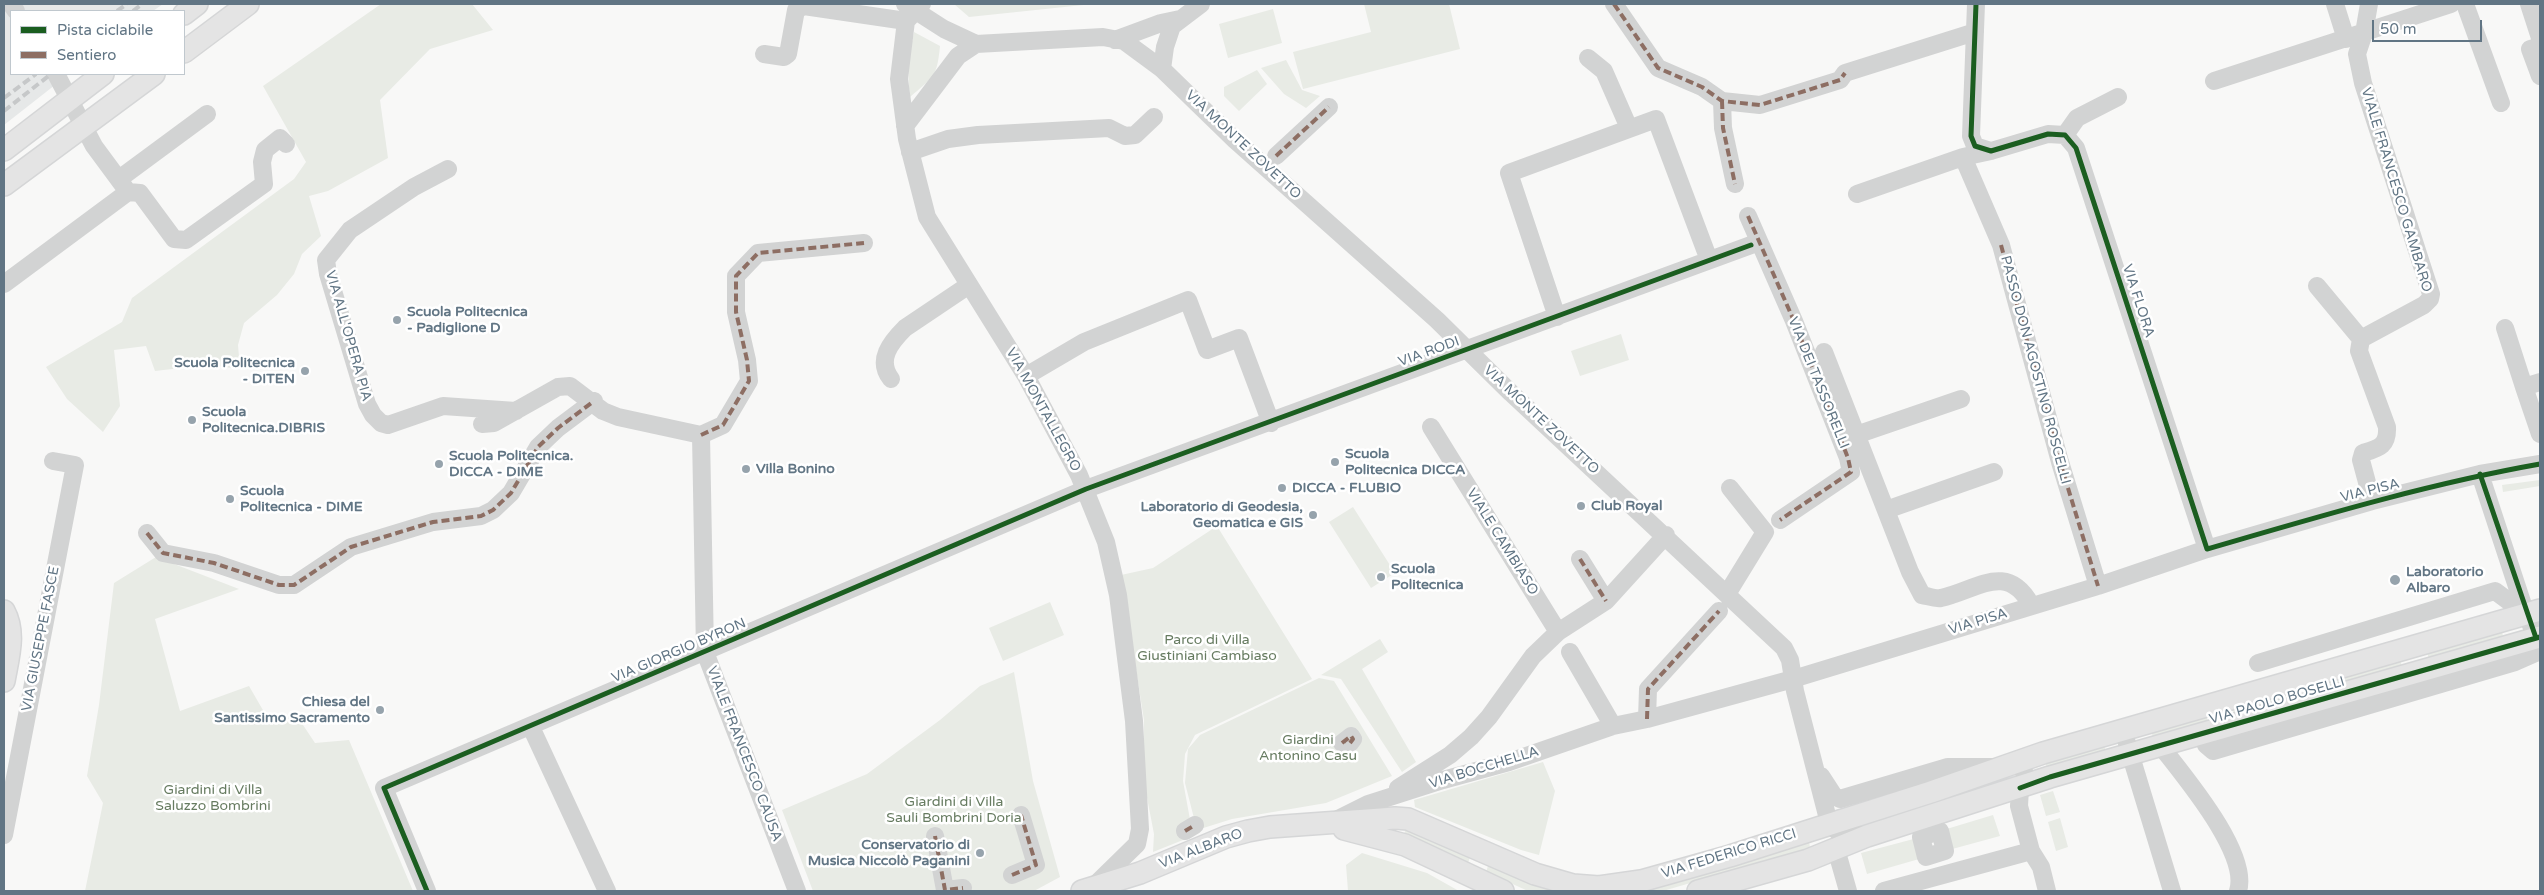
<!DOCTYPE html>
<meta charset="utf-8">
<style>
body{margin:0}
#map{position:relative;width:2544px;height:895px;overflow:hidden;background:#f8f8f7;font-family:"Varela Round",sans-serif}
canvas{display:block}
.frame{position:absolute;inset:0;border:5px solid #617584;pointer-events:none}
.legend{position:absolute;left:10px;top:10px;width:175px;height:65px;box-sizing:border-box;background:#fff;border:1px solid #c0c8ce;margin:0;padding:6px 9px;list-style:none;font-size:15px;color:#617584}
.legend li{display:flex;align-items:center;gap:10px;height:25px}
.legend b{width:25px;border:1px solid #c0c8ce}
.scale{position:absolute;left:2372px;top:20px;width:110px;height:22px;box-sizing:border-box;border:2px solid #617584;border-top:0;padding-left:6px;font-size:15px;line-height:18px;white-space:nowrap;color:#617584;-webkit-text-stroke:4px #fff;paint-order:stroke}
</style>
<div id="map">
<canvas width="2544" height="895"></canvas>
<div class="frame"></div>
<ul class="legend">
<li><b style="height:6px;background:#1b5e20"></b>Pista ciclabile</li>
<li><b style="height:6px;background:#8d6e63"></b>Sentiero</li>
</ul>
<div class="scale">50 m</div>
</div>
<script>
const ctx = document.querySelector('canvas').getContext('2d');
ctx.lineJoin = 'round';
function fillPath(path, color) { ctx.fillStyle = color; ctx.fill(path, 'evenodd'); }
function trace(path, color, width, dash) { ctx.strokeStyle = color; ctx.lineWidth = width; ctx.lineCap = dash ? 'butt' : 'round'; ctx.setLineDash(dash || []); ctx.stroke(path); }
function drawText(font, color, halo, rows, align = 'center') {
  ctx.font = font + ' "Varela Round",sans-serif'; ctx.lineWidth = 5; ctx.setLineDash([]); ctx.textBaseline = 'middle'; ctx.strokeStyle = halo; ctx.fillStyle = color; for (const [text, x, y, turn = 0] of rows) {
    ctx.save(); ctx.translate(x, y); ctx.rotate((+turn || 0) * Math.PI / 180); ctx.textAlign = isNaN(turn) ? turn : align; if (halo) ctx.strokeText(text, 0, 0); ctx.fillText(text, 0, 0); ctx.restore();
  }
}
const built = new Path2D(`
 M4,4H163L153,11H11V74H69L4,125Z`);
const green = new Path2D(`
 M381,4H472L493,30L430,49L380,100L388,158L328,191L309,196L321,236L302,254L294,274L277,295L244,323L238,345L240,369L207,365L155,371L146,346L114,350L120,406L103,432L67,399L46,367L122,322L132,298L294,179L306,162L263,86Z
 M954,4H1093L969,17Z
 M1364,4H1449L1460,49L1303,89L1293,52L1371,32Z
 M1273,9L1282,43L1228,58L1219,24Z
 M914,32L940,46C937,78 933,77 910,97C907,74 909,54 914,32Z
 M1286,60L1302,90L1320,96L1306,108L1284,94L1261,68Z
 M1257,70L1267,84L1239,111L1224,96V87Z
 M1621,334L1629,360L1580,376L1571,351Z
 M2540,480V486L2503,492L2502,485Z
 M1353,507L1395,573L1371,588L1329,522Z
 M1217,526L1312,679L1195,735L1185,754L1183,781L1193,836L1153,852L1154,834L1144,782V720L1121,575L1153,568Z
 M156,557L239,589L155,619L180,711L249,686L271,724L295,713L315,743L349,740L413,891H85L103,803L87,776L99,705L114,583Z
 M1050,602L1064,635L1003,661L989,628Z
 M2502,631L2503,637L2429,659L2427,652Z
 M1380,639L1388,652L1362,669L1416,762L1402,772L1341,679L1321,675Z
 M2400,660L2402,666L2313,692L2312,685Z
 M1014,672L1033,781L1060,877L1034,891H813L782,810L867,774L940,720L980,686Z
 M1319,678L1334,681L1392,776L1326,803L1232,819L1197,830L1185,783L1188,749L1200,735Z
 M2290,691L2292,698L2234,714L2232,708Z
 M2206,715L2208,722L2153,737L2151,731Z
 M2104,745L2106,751L2047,768L2045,761Z
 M1543,762L1555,791L1539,855L1521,850L1415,807L1414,800Z
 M2053,791L2060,812L2046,816L2040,795Z
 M1993,815L2000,836L1945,851L1940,831Z
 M2060,818L2068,847L2056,851L2048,822Z
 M1406,828L1471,854L1468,863L1404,834Z
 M1921,837L1926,857L1867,874L1861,853Z
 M1809,841L1810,848L1663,891H1644Z
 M1362,853L1427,873L1459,891H1348L1346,865Z
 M1489,863L1552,888L1551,891H1528L1486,872Z`);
const minor = new Path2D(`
 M11,4L16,11
 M905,4L944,29L976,44L1103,37L1124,41L1162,69L1235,140L1437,320L1511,393L1784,648L1790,660L1795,691L1829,823L1838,832L1867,836
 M922,4L906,21L899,79L907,139L927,217L1026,376L1079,475L1106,542L1118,595L1134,721L1140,829L1137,844L1092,888
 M1614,4L1658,68L1702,87L1722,101L1760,105L1840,80L1845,73L1975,32
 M1976,4L1971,136L1975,146L1991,151
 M2335,4L2346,39
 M2369,4L2364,33L2357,54L2363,83L2431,294L2430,299L2424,305L2361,339L2359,351L2387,427C2388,446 2379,448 2363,453L2361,460L2372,501
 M2465,4L2501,103
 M2529,4L2540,38
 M1115,40L1161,23L1180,19
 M2540,46L2530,49L2540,76
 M764,54L784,57L788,54L796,10L804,6L906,21
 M1588,58L1604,71L1629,128
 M1162,69L1165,47L1172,26L1201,4
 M2214,81L2451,4
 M1722,101L1723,128L1735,184
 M905,126L958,56L976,44
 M2065,135L2077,118L2118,97
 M910,152L948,139L978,135L1109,128L1125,136L1135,135L1154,117
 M1276,156L1329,107
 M1963,157L2001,245L2060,462L2098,586
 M448,169L414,187L350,230L326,260L328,274L367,404L373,415L381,423L388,425L443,406L516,411
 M119,179L207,114
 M128,192L140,193L174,239L186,240L264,184L262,162L265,150L280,138L286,144
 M1857,194L1963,157L1991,151L2048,134L2065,135L2076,148L2207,549
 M1748,216L1794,321L1848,458L1851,472L1780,520
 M4,284L128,192L94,146L56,74
 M2317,286L2361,339
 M1557,317L1509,173L1656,119L1709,260
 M2505,328L2524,387
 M1824,352L1910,572L1922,595C1928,596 1935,599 1941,598C1977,590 2007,561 2031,605
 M1026,376L1084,342L1188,300L1207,350L1239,338L1271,423
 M891,379C876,360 891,342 905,328L969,285
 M2540,382L2524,387L2540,434
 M482,424L494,423L558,387L570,386L603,411L618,417L701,435L723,425L749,381L747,360L736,312V276L758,253L864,243
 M1431,427L1558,632
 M701,435L705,652L797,891
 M1856,435L1961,399
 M2480,474L2526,614L2540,646
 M1886,510L1994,472
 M147,533L163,553L214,563L279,585H294L351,547L433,522L481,516L493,510L511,493L538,447L558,428L594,401
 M1580,559L1606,601
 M1727,594L1765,532L1730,488
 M1570,652L1613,726
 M2258,663L2495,591L2526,614
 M1647,719L1648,689L1719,611
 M531,727L607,891
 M2123,730L2172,891
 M2202,734L2206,745L2213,751L2515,662L2540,651
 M1342,743L1351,736L1353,739L1350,743L1346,742
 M2160,745C2183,775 2250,853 2238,891
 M2018,760L2026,776L2020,788L2019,806L2031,851L2041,867L2047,891
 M1821,776L1834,796L1840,799L1948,767H1994
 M1398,788L1450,755L1471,737L1489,717L1533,656L1558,632L1606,601L1666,535
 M1336,820L1368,804L1443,780L1509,762L1613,726L1647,719L1793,679L2098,586L2207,549L2372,501L2480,474L2540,464
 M1185,831L1195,825
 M1940,831L1945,851L1926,857L1921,837Z
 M4,835L75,465L53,461
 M935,836L945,890L963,888
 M1836,849L1848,891
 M1012,875L1036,865L1021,815
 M427,891L384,788L1086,489L1751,245
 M1884,891L2031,851`);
const major = new Path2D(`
 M184,14L197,4
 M184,52L248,4
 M4,150L103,74
 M4,185L154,74
 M4,611C16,633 8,658 4,681
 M1344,829L1405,845L1503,891
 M1082,891L1140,873L1226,837L1248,831L1270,827L1395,818L1408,819L1535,874L1573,885L1599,887L1641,881L1730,856L1931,792L2043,753L2540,610
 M1698,891L1808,860L1867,836L2050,777L2540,637`);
const rail = new Path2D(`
 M117,11L127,4
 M133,11L142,4
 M4,98L36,74
 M4,111L51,74`);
const quiet = new Path2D(`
 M1614,4L1658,68L1702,87L1722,101L1760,105L1840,80L1845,73
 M1722,101L1723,128L1735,184
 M1276,156L1329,107
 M1748,216L1794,321L1848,458L1851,472L1780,520
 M2001,245L2060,462L2098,586
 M701,435L723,425L749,381L747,360L736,312V276L758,253L864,243
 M147,533L163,553L214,563L279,585H294L351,547L433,522L481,516L493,510L511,493L538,447L558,428L594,401
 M1580,559L1606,601
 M1647,719L1648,689L1719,611
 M1342,743L1351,736L1353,739L1350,743L1346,742
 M1185,831L1195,825
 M935,836L945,890L963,888
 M1012,875L1036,865L1021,815`);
const cycleway = new Path2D(`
 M1976,4L1971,136L1975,146L1991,151L2048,134L2065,135L2076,148L2207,549C2317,517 2427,484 2540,464
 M2480,474L2536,638
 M2020,788L2050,777L2540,637
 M427,891L384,788L1086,489L1751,245`);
const markers = [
 [397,320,5,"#96a3ac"],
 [305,371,5,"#96a3ac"],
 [192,420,5,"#96a3ac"],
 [1335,462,5,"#96a3ac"],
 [439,464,5,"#96a3ac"],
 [746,469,5,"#96a3ac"],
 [1282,488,5,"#96a3ac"],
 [230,499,5,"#96a3ac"],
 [1581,506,5,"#96a3ac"],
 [1313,515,5,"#96a3ac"],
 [1381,577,5,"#96a3ac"],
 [2395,580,6,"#96a3ac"],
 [380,710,5,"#96a3ac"],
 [980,853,5,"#96a3ac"]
];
const streetNames = [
 ["VIA MONTE ZOVETTO",1243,145,43],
 ["VIALE FRANCESCO GAMBARO",2396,190,73],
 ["VIA FLORA",2138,301,72],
 ["VIA ALL'OPERA PIA",348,336,74],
 ["VIA RODI",1429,352,-20],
 ["PASSO DON AGOSTINO ROSCELLI",2035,370,75],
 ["VIA DEI TASSORELLI",1818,383,68],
 ["VIA MONTALLEGRO",1043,410,61],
 ["VIA MONTE ZOVETTO",1541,420,43],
 ["VIA PISA",2370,491,-14],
 ["VIALE CAMBIASO",1502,542,58],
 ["VIA PISA",1978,622,-17],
 ["VIA GIUSEPPE FASCE",41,639,-79],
 ["VIA GIORGIO BYRON",679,651,-23],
 ["VIA PAOLO BOSELLI",2277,701,-16],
 ["VIALE FRANCESCO CAUSA",744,754,69],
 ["VIA BOCCHELLA",1484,768,-17],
 ["VIA ALBARO",1201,849,-21],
 ["VIA FEDERICO RICCI",1729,854,-17]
];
const poiNames = [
 ["Scuola Politecnica",407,312],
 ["- Padiglione D",407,328],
 ["Scuola Politecnica",295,363,"right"],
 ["- DITEN",295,379,"right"],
 ["Scuola",202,412],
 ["Politecnica.DIBRIS",202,428],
 ["Scuola",1345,454],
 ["Politecnica DICCA",1345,470],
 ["Scuola Politecnica.",449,456],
 ["DICCA - DIME",449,472],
 ["Villa Bonino",756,469],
 ["DICCA - FLUBIO",1292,488],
 ["Scuola",240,491],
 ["Politecnica - DIME",240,507],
 ["Club Royal",1591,506],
 ["Laboratorio di Geodesia,",1303,507,"right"],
 ["Geomatica e GIS",1303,523,"right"],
 ["Scuola",1391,569],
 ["Politecnica",1391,585],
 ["Laboratorio",2406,572],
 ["Albaro",2406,588],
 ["Chiesa del",370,702,"right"],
 ["Santissimo Sacramento",370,718,"right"],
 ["Conservatorio di",970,845,"right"],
 ["Musica Niccolò Paganini",970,861,"right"]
];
const parkNames = [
 ["Parco di Villa",1207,640],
 ["Giustiniani Cambiaso",1207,656],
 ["Giardini",1308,740],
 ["Antonino Casu",1308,756],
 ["Giardini di Villa",213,790],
 ["Saluzzo Bombrini",213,806],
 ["Giardini di Villa",954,802],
 ["Sauli Bombrini Doria",954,818]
];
fillPath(built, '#e6e8e8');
fillPath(green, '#e8ebe5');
trace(major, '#d5d6d7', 24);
trace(minor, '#d2d3d3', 18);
trace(major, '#e4e4e4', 21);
trace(rail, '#c6c8c9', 4, [8, 4]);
trace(quiet, '#8d6e63', 4, [8, 4]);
trace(cycleway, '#1b5e20', 5);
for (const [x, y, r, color] of markers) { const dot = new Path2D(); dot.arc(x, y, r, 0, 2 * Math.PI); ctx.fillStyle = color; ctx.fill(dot); trace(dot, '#fff', 2); }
drawText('14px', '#617584', '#fff', streetNames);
drawText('bold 14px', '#617584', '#fff', poiNames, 'left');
drawText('14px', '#667b60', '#fff', parkNames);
</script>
